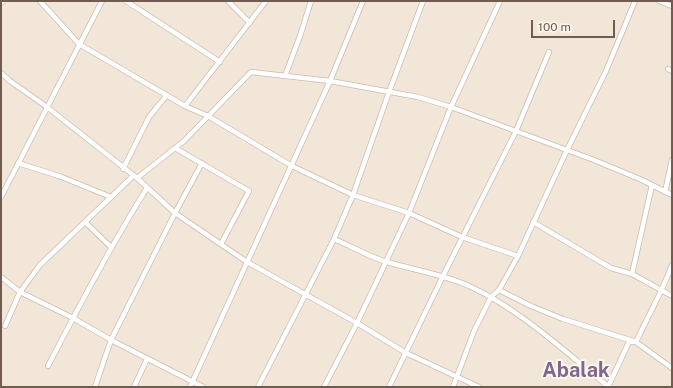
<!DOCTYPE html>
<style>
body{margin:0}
#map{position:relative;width:673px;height:388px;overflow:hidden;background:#faf3e8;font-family:"Public Sans",sans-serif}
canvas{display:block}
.frame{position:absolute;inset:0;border:2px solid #715c4f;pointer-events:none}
.scale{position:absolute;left:531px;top:20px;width:84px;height:18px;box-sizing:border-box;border:2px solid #715c4f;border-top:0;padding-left:5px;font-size:12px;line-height:14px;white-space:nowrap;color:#715c4f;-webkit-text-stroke:3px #fdf7ee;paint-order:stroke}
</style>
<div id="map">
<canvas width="673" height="388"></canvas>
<div class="frame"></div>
<div class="scale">100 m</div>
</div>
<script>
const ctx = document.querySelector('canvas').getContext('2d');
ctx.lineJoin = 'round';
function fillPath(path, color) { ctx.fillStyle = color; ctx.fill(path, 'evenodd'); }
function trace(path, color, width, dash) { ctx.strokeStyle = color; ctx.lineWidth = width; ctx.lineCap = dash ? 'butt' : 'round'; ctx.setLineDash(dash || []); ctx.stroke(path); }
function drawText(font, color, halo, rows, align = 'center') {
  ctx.font = font + ' "Public Sans",sans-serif'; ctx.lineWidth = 4; ctx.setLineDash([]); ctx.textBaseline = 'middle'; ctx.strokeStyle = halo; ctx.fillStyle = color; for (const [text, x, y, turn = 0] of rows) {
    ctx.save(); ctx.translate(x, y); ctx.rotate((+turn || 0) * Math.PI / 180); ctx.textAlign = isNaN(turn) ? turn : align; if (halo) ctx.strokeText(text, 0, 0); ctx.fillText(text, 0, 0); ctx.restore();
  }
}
const residential = new Path2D(`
 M1,1H672V387H1Z`);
const minor = new Path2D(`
 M40,1L79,44L185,106L208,116L292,166L353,195L409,213L462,237L518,256
 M126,1L220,62
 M228,1L250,23
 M659,1L672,6
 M1,3L3,1
 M668,69L672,71
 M1,73L10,81L47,107L137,178L175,213L247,262L357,323L406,353L479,387
 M285,76L300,36L311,1
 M185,106L266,1
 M175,148L249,191L221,244
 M18,163L59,176L111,197
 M123,169L149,117L167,95
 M137,178L184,141L251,72L330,81L418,97L451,107L594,160L642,180L672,195
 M665,192L672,160
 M1,197L102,1
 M85,222L112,248
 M533,222L611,268L632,274L672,296
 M334,239C351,246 369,257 387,262C414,270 442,274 469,286C520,309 565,352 609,387
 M632,274L652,185
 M1,277L20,292L73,318L111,340L203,387
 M499,290L531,306L563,319L636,342L672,368
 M5,326L20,292L40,265L133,176
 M48,366C79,306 111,245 147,188
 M576,371L581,364
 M95,387L111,340L175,213L202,163
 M134,387L147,359
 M190,387L330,81L363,1
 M258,387L334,239L353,195L389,92L423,1
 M324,387L357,323L409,213L451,107L500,1
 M389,387L443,276L516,131L549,52
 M453,387L474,331L491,297L499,290L518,256L567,150L606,71L635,1
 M608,387L629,342H636C648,316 662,292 672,265`);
const townNames = [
 ["Abalak",576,371]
];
fillPath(residential, '#f1e6d7');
trace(minor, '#cbbcaf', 6);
trace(minor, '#fff', 4.5);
drawText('bold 20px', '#81668d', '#fdf7ee', townNames);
</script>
